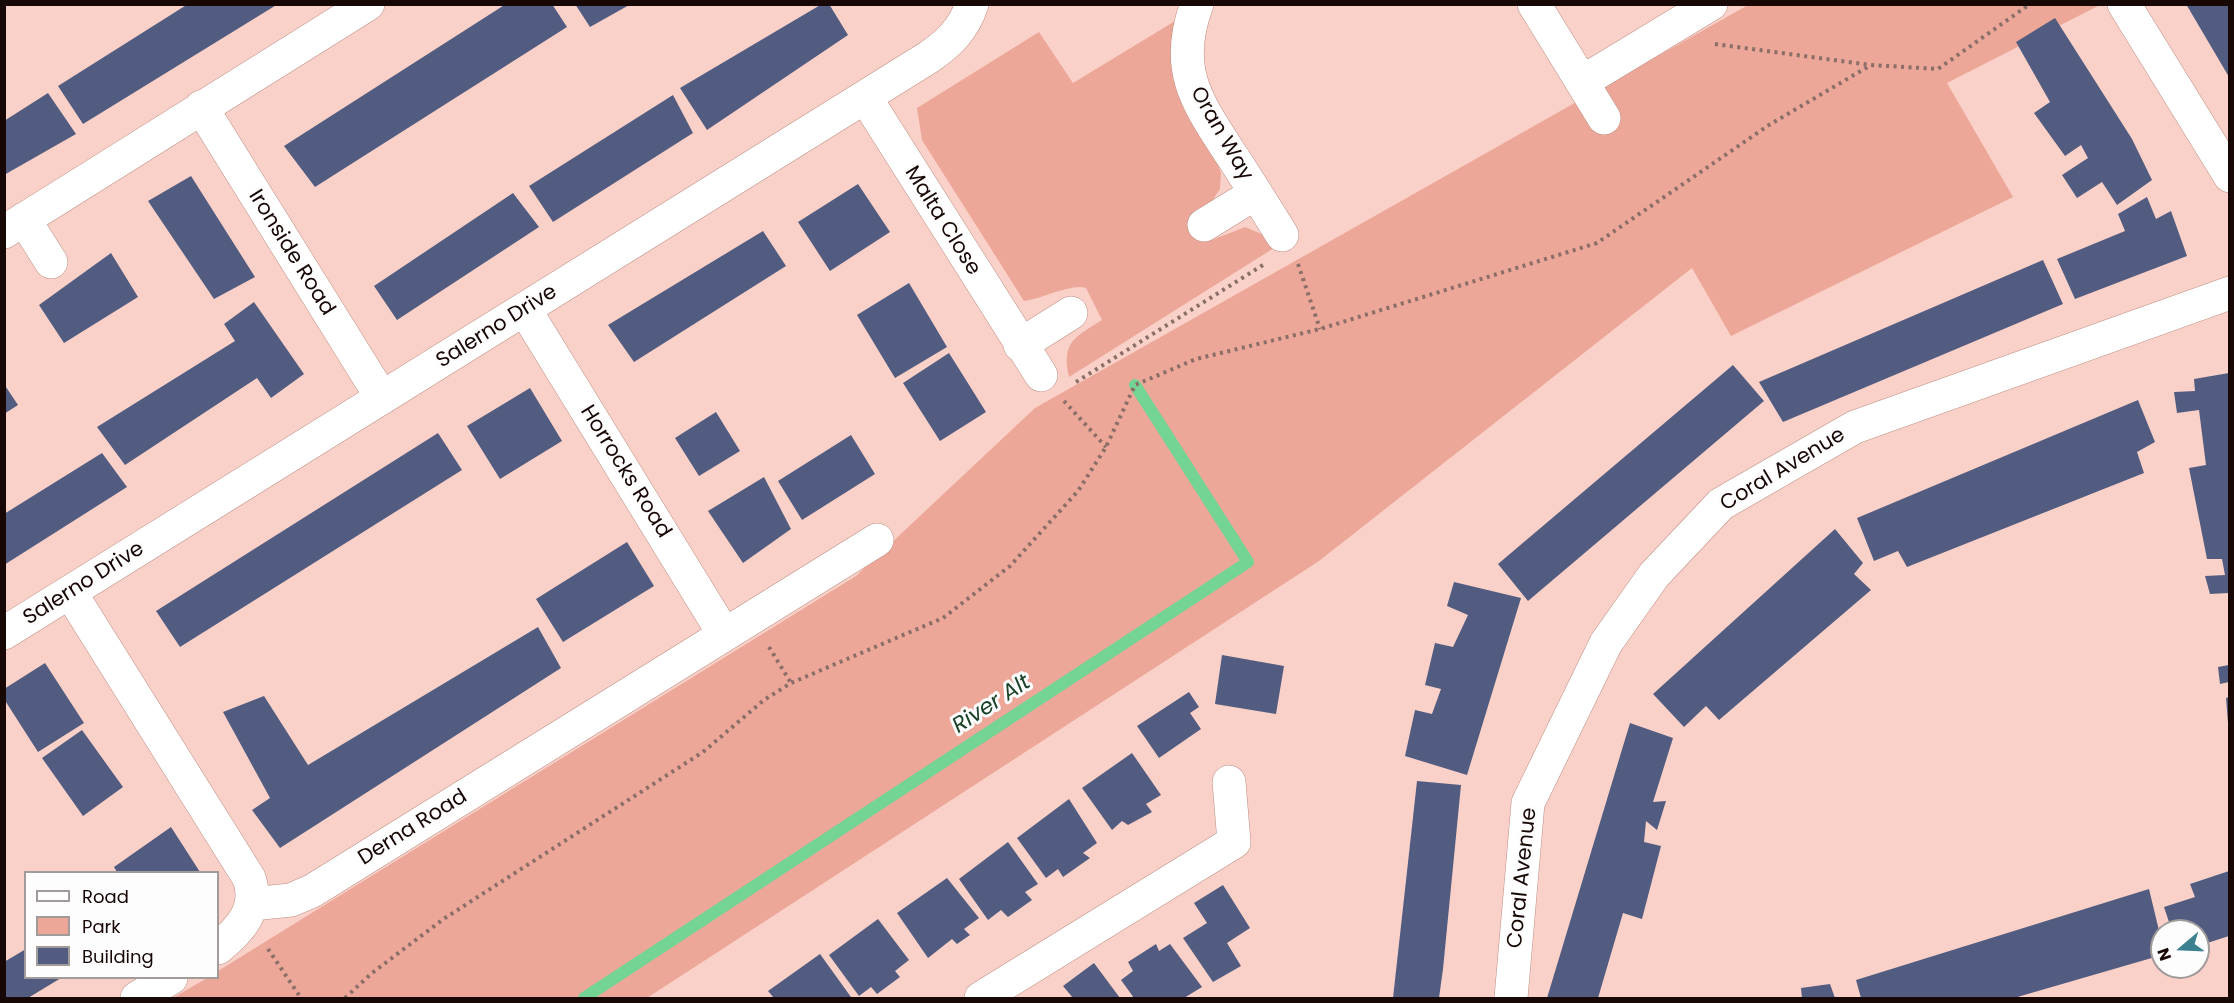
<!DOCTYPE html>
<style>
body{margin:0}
#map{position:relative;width:2234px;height:1003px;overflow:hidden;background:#fad1c8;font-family:Poppins,sans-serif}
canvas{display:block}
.frame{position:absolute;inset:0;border:6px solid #180805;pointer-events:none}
.legend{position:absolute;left:24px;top:871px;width:195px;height:108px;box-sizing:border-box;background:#fdfdfd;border:2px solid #a19b9a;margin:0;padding:8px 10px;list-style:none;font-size:18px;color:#180805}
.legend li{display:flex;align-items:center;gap:12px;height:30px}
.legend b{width:30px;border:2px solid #a19b9a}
.north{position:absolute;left:2150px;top:919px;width:60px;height:60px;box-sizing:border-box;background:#fdfdfd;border:2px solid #a19b9a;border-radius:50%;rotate:251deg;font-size:16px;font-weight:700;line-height:24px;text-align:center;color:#180805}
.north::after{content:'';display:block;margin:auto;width:21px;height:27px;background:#3c818f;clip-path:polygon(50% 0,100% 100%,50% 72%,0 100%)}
</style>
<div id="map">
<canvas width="2234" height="1003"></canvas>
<div class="frame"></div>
<ul class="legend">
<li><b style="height:8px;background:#fff"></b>Road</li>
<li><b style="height:16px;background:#eca798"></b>Park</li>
<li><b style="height:16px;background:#525c80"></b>Building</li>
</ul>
<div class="north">N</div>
</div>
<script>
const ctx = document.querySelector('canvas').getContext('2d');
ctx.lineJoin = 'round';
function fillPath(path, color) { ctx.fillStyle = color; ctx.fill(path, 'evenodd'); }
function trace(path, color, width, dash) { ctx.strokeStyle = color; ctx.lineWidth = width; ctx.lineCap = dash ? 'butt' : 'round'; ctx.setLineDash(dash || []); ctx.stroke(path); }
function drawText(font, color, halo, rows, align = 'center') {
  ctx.font = font + ' Poppins,sans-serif'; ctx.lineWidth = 6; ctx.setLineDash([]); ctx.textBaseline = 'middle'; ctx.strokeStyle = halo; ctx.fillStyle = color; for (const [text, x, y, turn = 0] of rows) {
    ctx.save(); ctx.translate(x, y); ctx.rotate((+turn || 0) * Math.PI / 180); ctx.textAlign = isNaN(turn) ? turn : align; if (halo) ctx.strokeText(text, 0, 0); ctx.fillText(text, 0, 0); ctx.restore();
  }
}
const green = new Path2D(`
 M1748,5H2100L1947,83L2013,197L1731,336L1692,268L1319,561L647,998H173L207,978H218V971L856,576L1035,408Z
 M1180,18L1211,146L1221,173L1220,189L1212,201L1192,214L1212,240L1245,227L1266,236L1274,248L1069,377C1061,342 1075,337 1102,320L1086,288C1072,283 1042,299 1024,301L922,140L917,108L1039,32L1073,83Z`);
const stream = new Path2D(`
 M584,998L1248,562L1135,385`);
const building = new Path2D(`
 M188,4H278L83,124L58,86Z
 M506,4H552L567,27L315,187L284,146Z
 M575,4H631L590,27Z
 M822,4H829L848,35L707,130L680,88Z
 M2186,4H2229V77Z
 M2055,18L2132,139L2152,180L2117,205L2102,182L2077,198L2062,175L2088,158L2081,145L2065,156L2034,113L2050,102L2016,42Z
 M48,93L76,134L4,175V121Z
 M673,95L693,133L553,222L529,186Z
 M191,176L255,277L214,299L148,201Z
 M858,184L890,232L830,271L798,222Z
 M513,193L539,227L397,320L374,286Z
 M2147,197L2156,219L2171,211L2187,256L2075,299L2057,259L2125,231L2118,214Z
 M763,231L786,266L634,362L608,325Z
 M111,253L138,297L64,343L39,305Z
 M2043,260L2063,304L1783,422L1759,382Z
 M909,283L947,347L895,378L857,315Z
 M254,302L304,374L271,398L257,378L125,465L97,427L235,341L224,324Z
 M949,353L986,412L940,441L903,383Z
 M1733,365L1764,401L1528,601L1498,564Z
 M2229,373V593L2210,594L2205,576L2225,575L2222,559H2207L2189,468L2206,465L2199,410L2177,413L2174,392L2195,391L2194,379Z
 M4,384L18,405L4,414Z
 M530,388L562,441L500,479L467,426Z
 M2138,400L2155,442L2137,452L2144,473L1907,567L1898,551L1874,561L1857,518Z
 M716,412L740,451L699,476L675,438Z
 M438,433L462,470L180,647L156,611Z
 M851,435L875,474L802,520L778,481Z
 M102,453L127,487L4,565V514Z
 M764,477L791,529L743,563L708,511Z
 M1835,529L1863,563L1854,574L1871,590L1719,720L1706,706L1684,727L1653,694Z
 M627,542L654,586L563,642L536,599Z
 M1454,582L1521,598L1467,775L1405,756L1415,710L1432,714L1441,689L1425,685L1435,643L1453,647L1468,615L1447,606Z
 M538,627L561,668L280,848L252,810L270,798L223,712L264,696L308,765Z
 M1222,655L1284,666L1276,714L1215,704Z
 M45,663L84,723L38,752L4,699V689Z
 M2229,665V682L2220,684L2218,667Z
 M1189,692L1199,707L1190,713L1201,729L1159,758L1137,726Z
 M2229,697V723H2228L2226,698Z
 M1630,723L1673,738L1653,802L1666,801L1657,830L1646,821L1644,842L1661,846L1642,919L1623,913L1598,998H1547Z
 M82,730L123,787L83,816L42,758Z
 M1132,753L1161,795L1146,804L1152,812L1128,825L1122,821L1112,830L1082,788Z
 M1417,781L1461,785L1443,969L1439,998H1393Z
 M1069,799L1097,843L1083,853L1090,858L1063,877L1058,869L1046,878L1017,838Z
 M171,827L200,872H117L114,867Z
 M1008,842L1038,884L1025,892L1032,900L1008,917L1001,910L988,920L959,879Z
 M2229,871V936L2198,946V931H2172L2164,907L2195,897L2190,884Z
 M947,878L979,918L964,929L970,935L957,944L952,939L928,958L897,913Z
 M1223,885L1250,928L1227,943L1241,966L1213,982L1183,938L1207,923L1194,903Z
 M2149,889L2162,943V955L2014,998H1861L1856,980Z
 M878,919L909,960L895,971L900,977L877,994L871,987L859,996L829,955Z
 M1156,944L1159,951L1170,944L1202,987L1184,998H1134L1121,980L1133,971L1128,962Z
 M26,949V978H61L28,998H4V962Z
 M820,954L851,997L774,998L768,991Z
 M1094,963L1120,998H1073L1063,986Z
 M1830,984L1835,998H1802L1801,988Z`);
const path = new Path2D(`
 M1715,44L1871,65
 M1298,264L1320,329
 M1076,382L1263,265
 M1064,401L1106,447
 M769,647L791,683
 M268,949L301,998
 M345,998L372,973L445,918L703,752L764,700L791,683L943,618L1010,566L1078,491L1106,447L1135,385L1196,359L1320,329L1597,243L1769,125L1871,65L1938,69L2030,4`);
const minor = new Path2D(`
 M1197,4C1173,68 1196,101 1230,153C1248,180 1265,208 1282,235
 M1534,4L1604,118
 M2124,4L2230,176
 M1582,82L1711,4
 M865,97L1041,375
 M201,107L382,398
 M24,219L51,262
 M1204,225L1256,193
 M4,232L368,4
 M525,310L724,634
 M1020,345L1071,313
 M70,592L249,878C260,909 240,930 218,948
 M4,633L929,57C949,43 964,29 972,4
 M252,904L291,900L312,891L877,540
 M137,998L171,978
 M981,998L1234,842L1229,782
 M1511,998L1528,803L1606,643L1654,575L1721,504L1855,427L2230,293`);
const streetNames = [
 ["Oran Way",1221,134,60],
 ["Malta Close",942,221,58],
 ["Ironside Road",291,253,58],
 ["Salerno Drive",497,327,-32],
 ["Coral Avenue",1783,470,-31],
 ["Horrocks Road",625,472,58],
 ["Salerno Drive",84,584,-32],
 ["Derna Road",413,828,-32],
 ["Coral Avenue",1523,878,-84]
];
const waterNames = [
 ["River Alt",992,705,-33]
];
fillPath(green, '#eca798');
trace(stream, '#74d493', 12);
fillPath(building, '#525c80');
trace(minor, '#bd8e83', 34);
trace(path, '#8b6e68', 4, [3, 4.5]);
trace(minor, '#fff', 33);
drawText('21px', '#180805', '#fdfdfd', streetNames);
drawText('italic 22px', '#1a4228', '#fdfdfd', waterNames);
</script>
